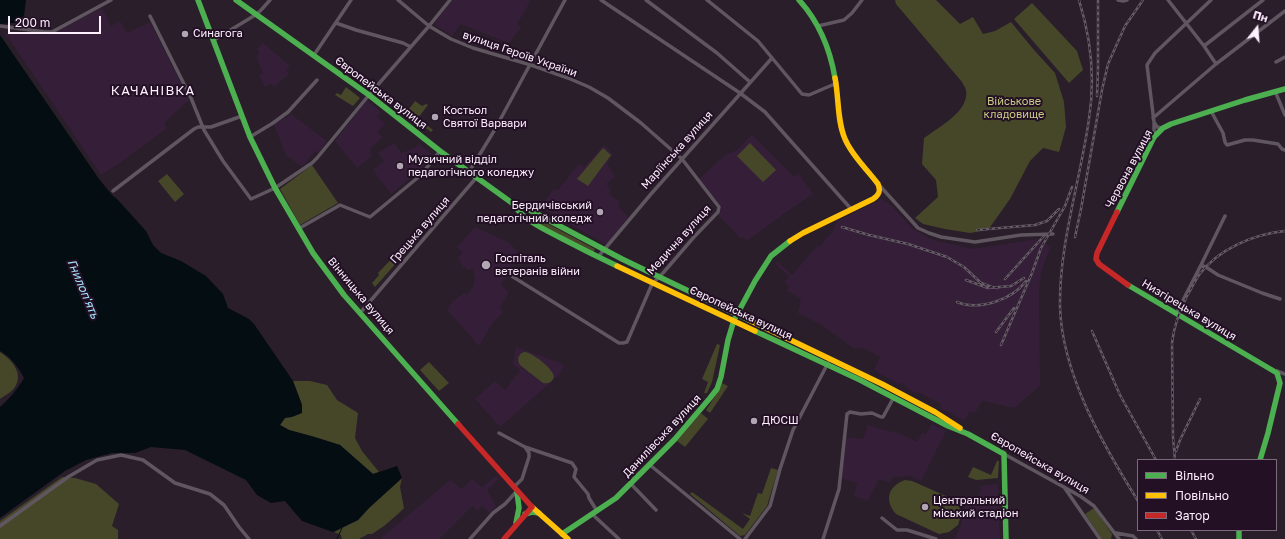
<!DOCTYPE html>
<meta charset="utf-8">
<style>
body{margin:0}
#map{position:relative;width:1285px;height:539px;overflow:hidden;background:#291e2a;font-family:"Golos Text",sans-serif}
canvas{display:block}
.legend{position:absolute;left:1137px;top:459px;width:140px;height:72px;box-sizing:border-box;background:#231025;border:1px solid #7b6a7c;margin:0;padding:5px 7px;list-style:none;font-size:12px;color:#fef0ff}
.legend li{display:flex;align-items:center;gap:8px;height:20px}
.legend b{width:20px;border:1px solid #7b6a7c}
.north{position:absolute;left:1237px;top:8px;width:40px;height:40px;-webkit-text-stroke:3px #231025;paint-order:stroke;rotate:17deg;font-size:11px;font-weight:700;line-height:16px;text-align:center;color:#fef0ff}
.north::after{content:'';display:block;margin:auto;width:14px;height:18px;background:#fef0ff;clip-path:polygon(50% 0,100% 100%,50% 72%,0 100%)}
.scale{position:absolute;left:8px;top:16px;width:93px;height:18px;box-sizing:border-box;border:2px solid #fef0ff;border-top:0;padding-left:5px;font-size:12px;line-height:14px;white-space:nowrap;color:#fef0ff;-webkit-text-stroke:3px #231025;paint-order:stroke}
</style>
<div id="map">
<canvas width="1285" height="539"></canvas>
<ul class="legend">
<li><b style="height:5px;background:#4caf50"></b>Вільно</li>
<li><b style="height:5px;background:#ffc107"></b>Повільно</li>
<li><b style="height:5px;background:#c62828"></b>Затор</li>
</ul>
<div class="north">Пн</div>
<div class="scale">200 m</div>
</div>
<script>
const ctx = document.querySelector('canvas').getContext('2d');
ctx.lineJoin = 'round';
function fillPath(path, color) { ctx.fillStyle = color; ctx.fill(path, 'evenodd'); }
function trace(path, color, width, dash) { ctx.strokeStyle = color; ctx.lineWidth = width; ctx.lineCap = dash ? 'butt' : 'round'; ctx.setLineDash(dash || []); ctx.stroke(path); }
function drawText(font, color, halo, rows, align = 'center') {
  ctx.font = font + ' "Golos Text",sans-serif'; ctx.lineWidth = 4; ctx.setLineDash([]); ctx.textBaseline = 'middle'; ctx.strokeStyle = halo; ctx.fillStyle = color; for (const [text, x, y, turn = 0] of rows) {
    ctx.save(); ctx.translate(x, y); ctx.rotate((+turn || 0) * Math.PI / 180); ctx.textAlign = isNaN(turn) ? turn : align; if (halo) ctx.strokeText(text, 0, 0); ctx.fillText(text, 0, 0); ctx.restore();
  }
}
const built = new Path2D(`
 M452,0H528L530,2L517,24L521,27L509,43L460,24L452,36L434,24Z
 M102,8L111,26L120,21L127,33L150,22L189,100L164,123L167,128L121,162L101,175L6,34L8,32L45,35L50,34Z
 M263,43L290,66L286,71L289,74L274,87L271,83L265,87L259,75L263,73L256,56L260,54L257,49Z
 M367,100L381,112L377,117L385,124L377,133L383,137L370,149L371,151L369,153L372,156L357,168L335,141Z
 M291,114L327,141L318,153L315,151L302,167L286,155L274,125Z
 M752,135L794,177L799,174L813,194L781,216L747,241L743,237L741,239L718,215L722,208L699,179L725,155L737,150Z
 M394,143L402,153L414,148L419,144L432,154L419,171L391,194L373,170L384,161L378,153Z
 M604,145L613,154L607,163L615,177L606,184L611,189L609,194L619,201L618,206L628,217L607,245L545,210L549,205L544,202L554,189L558,190L579,164L584,167Z
 M882,199L892,206L912,228L930,239L973,249L1038,239L1050,247L1041,273L1039,291L1040,386L1014,408L982,401L975,413L970,411L964,421L940,408L941,404L918,392L917,394L905,387V385L901,383L900,385L874,370L880,357L861,347L859,349L857,347L856,349L853,348L823,326L798,313L801,299L787,291L789,287L784,282L789,277L775,263L777,261L792,275L817,246H821L828,236L832,233L837,221Z
 M475,227L508,242L518,252L508,263L513,269L501,284L509,293L500,307L503,312L492,324L479,346L447,310L453,301L464,293L467,295L473,286L475,279L473,269L467,270L466,267L463,268L458,257L463,253L457,247Z
 M516,347L555,361L563,364L564,367L559,375L500,427L475,399L495,381L505,390L520,370L513,364Z
 M932,424L946,431L921,481L910,476L892,477L891,483L879,479L868,501L854,496L857,483L840,478L846,437L863,439L868,425L891,432L893,431L899,433L917,442L922,433L926,434Z
 M496,476L499,479L487,490L496,506L490,513L482,506L478,511L472,506L439,539H380L450,480L462,489L472,479L482,487Z
 M998,484L1000,539H955L962,522L966,502H969L971,497H977L981,491L980,486Z`);
const green = new Path2D(`
 M895,0H936L960,24L973,17L983,34L995,31L1011,22L1034,50L1055,73L1064,102L1066,127L1059,152L1043,148L1030,161L1010,199L988,230L970,233L945,229L923,224L915,218L938,197L936,180L922,164L924,138C939,127 970,111 966,90C965,87 963,84 962,82L896,4Z
 M1032,3L1077,51L1083,70L1069,83L1014,19Z
 M346,87L360,98L353,106L335,95L337,93L341,95Z
 M415,101L422,106L426,104L428,105L418,118L433,130L431,132L406,113Z
 M750,143L776,170L763,182L737,156Z
 M603,148L611,155L588,186L577,179Z
 M312,165L338,203L300,225L280,189Z
 M167,174L184,194L175,202L158,181Z
 M537,218L595,249L593,253L535,222Z
 M400,250L405,253L375,287L372,283L379,275L378,273Z
 M717,344L720,345L712,382L707,393H704L708,382L702,379Z
 M0,352C11,359 24,373 15,387C12,392 4,396 0,399Z
 M525,352C533,353 552,368 554,376C553,382 549,384 543,383L520,365C516,359 519,353 525,352Z
 M429,362L449,383L439,391L420,370Z
 M293,381H310L327,385L337,400L358,413L355,438L362,451L379,472L373,474L340,445L289,430L280,425L285,418L302,405Z
 M722,383L728,386L710,413L706,410L716,395Z
 M701,413L708,419L685,447L677,441Z
 M997,461H999L998,478L976,480L968,477L973,467L991,475Z
 M771,468L778,470L767,506L745,535L740,536L690,494L692,492L743,529L750,519L742,513L750,516L758,493L762,494Z
 M62,477L75,478L96,484L119,504L112,526L118,530V539H0V521Z
 M402,478L400,487L404,508L398,514L384,526L372,534H368L359,539H342L341,535L334,532L358,520L369,508Z
 M905,480L912,481L955,500L961,510V515L958,525L949,532L939,534L896,514C884,500 888,486 905,480Z
 M1094,508L1112,534L1111,539H1102L1085,514Z`);
const water = new Path2D(`
 M0,0H26L24,16L15,23L0,24Z
 M0,35L99,179L112,195L117,199L146,231L153,245L161,253L181,261L206,276L223,294L228,308L249,319L254,324L293,381L302,405V413L292,417L285,418L280,425L289,430L315,437L340,445L373,474L397,466L402,478L369,508L358,520L333,532L302,521L285,501L271,503L257,495L246,480L185,450L151,447L135,453H112L86,460L65,471L0,518V407C10,398 17,390 24,378C19,368 10,356 0,351Z`);
const stream = new Path2D(`
 M337,539L342,528`);
const street = new Path2D(`
 M398,0L429,26L451,39L473,48L531,65L568,78L589,87L608,98L641,123L682,159L719,207L718,212L694,237L663,273L652,284L627,342L623,343H619L510,275
 M601,0L740,93L765,112L852,210
 M646,0L717,53L750,82
 M707,0L758,41L802,94L809,95L837,83
 M1118,0L1123,1L1127,0
 M1168,0L1204,46L1216,64
 M150,16L191,98L204,130L223,161L251,199L275,188L312,163L317,158L369,95L429,26L450,0
 M336,23L356,30L403,43L411,47
 M0,26L45,32H52L111,0
 M818,26L844,20L852,13L862,0
 M214,40L257,14L262,9L270,0
 M1204,46L1263,0
 M314,55L351,0
 M1276,62L1285,57
 M1275,91L1285,115
 M1211,111L1223,133L1225,142L1227,145L1245,140H1253L1278,144L1282,149L1285,150
 M1153,118L1216,64L1285,11
 M1154,123V137
 M1162,128L1157,127L1154,122L1147,65L1155,53L1211,0
 M250,137L273,123L288,112L317,80
 M469,172L494,131L565,0
 M880,186L918,228L929,233L941,237L975,242L1021,235L1053,234
 M113,191L194,129L198,127H211L242,116
 M298,229L340,205L370,217L421,175L440,151
 M598,257L651,194L772,58
 M1201,265L1206,267L1218,275L1262,293L1280,299
 M360,313L476,178
 M1176,314L1201,265L1225,216
 M1277,371L1285,374
 M499,433L525,447L572,463L576,469L574,477L588,494L589,498L597,511
 M1004,454L1080,496L1094,506L1119,539
 M650,465L740,539
 M631,484L656,510
 M514,487L522,479L529,457V453L525,447
 M1064,487L1100,539
 M592,514L619,539
 M882,518L897,530H907L936,539
 M0,526L68,477L97,460L121,455L143,460L175,483L210,494L224,505L239,527L249,539
 M1116,533L1133,536L1136,539
 M470,539L493,513L505,504L516,492
 M745,539L770,506L780,469L793,430L828,363
 M823,539L839,489L847,414L850,412L861,414L872,413L881,417H883L894,397`);
const fast = new Path2D(`
 M198,0L250,137L275,188L313,253L344,295L458,424
 M236,0L369,95L440,151L512,203C524,220 541,228 559,237C578,247 598,257 617,266
 M799,0C819,22 830,49 835,78
 M512,203L520,205L622,259L749,320
 M1117,212L1154,137L1163,128L1171,124L1245,100L1285,89
 M1128,285L1277,373L1280,383L1268,433L1260,460
 M755,331L860,380L948,426L968,434L1004,454L1006,539
 M525,514L532,512L539,513
 M516,523L519,508L517,492
 M1239,530V539
 M562,534L616,498L675,439L710,398L717,389L721,377L728,340L734,320L755,281L771,256L790,241`);
const slow = new Path2D(`
 M790,241L803,233L873,199C879,195 881,191 878,184C867,169 852,156 845,139C837,121 839,98 835,78
 M617,266L755,331
 M749,320L882,384L935,412L960,428
 M532,507L568,539`);
const jam = new Path2D(`
 M1117,212L1097,253L1096,259L1099,264L1128,285
 M458,424L532,507L504,539`);
const rail = new Path2D(`
 M1079,0C1091,38 1095,80 1089,119C1080,182 1059,244 1060,307C1062,374 1103,445 1138,501
 M1097,96L1098,68V0
 M842,227L869,235L908,244L947,257L964,267L981,283L992,287L998,288
 M977,230L1035,225L1047,221L1059,209
 M1075,237L1081,209L1102,90L1108,64L1125,26L1143,0
 M1005,279L1044,236
 M966,280L988,288L1011,286L1024,278
 M957,302C979,311 1012,300 1026,281
 M1092,331L1120,395L1156,460
 M996,332L1014,308
 M1001,345L1032,273L1041,248L1065,206L1072,187
 M1176,451L1180,440L1200,399
 M1175,460L1173,437L1172,343C1174,325 1179,312 1187,296C1191,289 1195,281 1199,275C1218,249 1254,234 1285,231
 M1157,530L1162,539
 M1191,530L1196,539`);
const markers = [
 [185,34,4,"#b3a6b4"],
 [435,117,4,"#b3a6b4"],
 [400,166,4,"#b3a6b4"],
 [600,212,4,"#b3a6b4"],
 [486,265,5,"#b3a6b4"],
 [754,421,4,"#b3a6b4"],
 [925,507,4,"#b3a6b4"]
];
const poiNames = [
 ["Синагога",193,34],
 ["Костьол",443,111],
 ["Святої Варвари",443,124],
 ["Музичний відділ",408,160],
 ["педагогічного коледжу",408,173],
 ["Бердичівський",592,206,"right"],
 ["педагогічний коледж",592,219,"right"],
 ["Госпіталь",495,259],
 ["ветеранів війни",495,272],
 ["ДЮСШ",762,421],
 ["Центральний",933,501],
 ["міський стадіон",933,514]
];
const streetNames = [
 ["вулиця Героїв України",520,54,19],
 ["Європейська вулиця",381,93,37],
 ["Маріїнська вулиця",677,150,-48],
 ["Червона вулиця",1129,169,-62],
 ["Грецька вулиця",420,230,-49],
 ["Медична вулиця",679,240,-48],
 ["Вінницька вулиця",361,296,50],
 ["Низгірецька вулиця",1189,310,31],
 ["Європейська вулиця",741,313,25],
 ["Данилівська вулиця",662,436,-47],
 ["Європейська вулиця",1040,463,30]
];
const parkNames = [
 ["Військове",1014,102],
 ["кладовище",1014,115]
];
const waterNames = [
 ["Гнилоп'ять",83,289,67]
];
const quarterNames = [
 ["КАЧАНІВКА",153,91]
];
fillPath(built, '#351f38');
fillPath(green, '#464729');
fillPath(water, '#040d12');
trace(stream, '#040d12', 1);
trace(street, '#5f5660', 3.5);
trace(fast, '#4caf50', 5.5);
trace(slow, '#ffc107', 5.5);
trace(jam, '#c62828', 5.5);
trace(rail, '#655c66', 2.5);
trace(rail, '#231025', 1, [3]);
for (const [x, y, r, color] of markers) { const dot = new Path2D(); dot.arc(x, y, r, 0, 2 * Math.PI); ctx.fillStyle = color; ctx.fill(dot); trace(dot, '#231025', 1.5); }
drawText('11px', '#fef0ff', '#231025', poiNames, 'left');
drawText('11px', '#fef0ff', '#231025', streetNames);
drawText('11px', '#c9cc86', '#231025', parkNames);
drawText('italic 12px', '#a1e3f9', '#231025', waterNames);
ctx.letterSpacing = '1px';
drawText('13px', '#fef0ff', '#231025', quarterNames);
ctx.letterSpacing = '0px';
</script>
